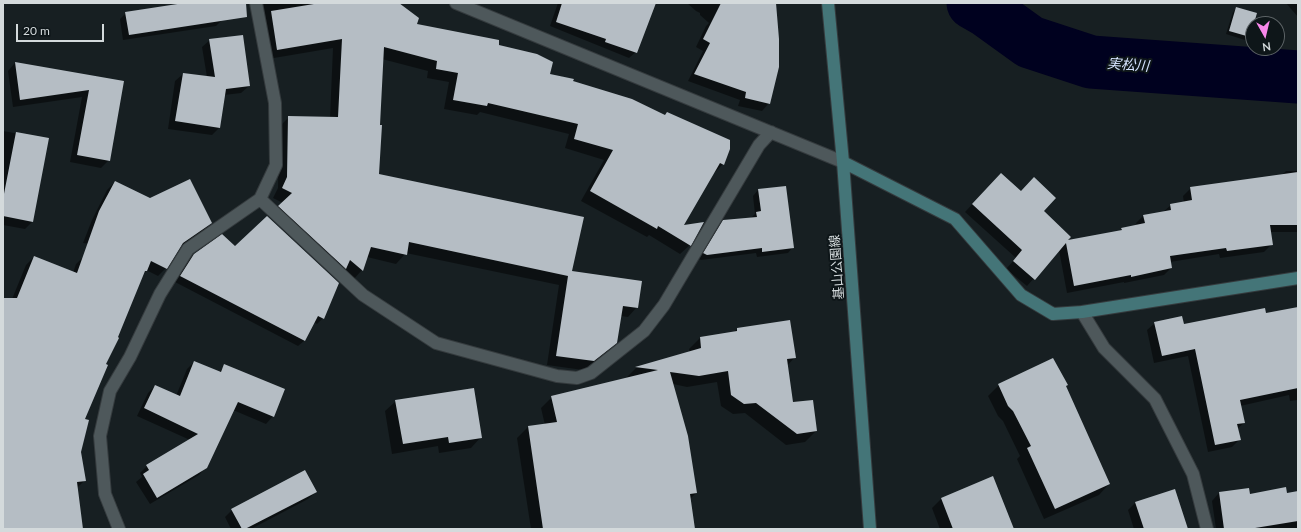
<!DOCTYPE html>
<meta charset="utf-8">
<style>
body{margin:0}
#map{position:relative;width:1301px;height:532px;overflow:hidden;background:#171f22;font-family:Lato,sans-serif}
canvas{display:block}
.frame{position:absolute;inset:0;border:4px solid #d4dadc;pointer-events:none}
.north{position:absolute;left:1245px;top:16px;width:40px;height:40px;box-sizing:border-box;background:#0e1619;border:1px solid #5d6467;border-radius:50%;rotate:172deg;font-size:11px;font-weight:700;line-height:16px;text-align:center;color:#d4dadc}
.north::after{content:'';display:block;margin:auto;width:14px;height:18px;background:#f888eb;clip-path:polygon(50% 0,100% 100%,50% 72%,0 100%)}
.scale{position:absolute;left:16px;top:24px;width:88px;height:18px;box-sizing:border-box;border:2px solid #d4dadc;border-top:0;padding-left:5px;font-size:12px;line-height:14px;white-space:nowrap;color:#d4dadc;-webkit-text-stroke:3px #0e1619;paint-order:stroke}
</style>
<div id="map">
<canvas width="1301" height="532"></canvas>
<div class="frame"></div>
<div class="north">N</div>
<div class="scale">20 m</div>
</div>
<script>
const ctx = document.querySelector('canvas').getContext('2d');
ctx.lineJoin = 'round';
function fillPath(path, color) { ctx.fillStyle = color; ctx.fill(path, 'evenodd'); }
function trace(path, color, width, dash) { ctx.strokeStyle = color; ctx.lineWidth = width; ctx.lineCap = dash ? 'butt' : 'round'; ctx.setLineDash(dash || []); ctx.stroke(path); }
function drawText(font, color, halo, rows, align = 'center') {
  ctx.font = font + ' Lato,"Noto Sans JP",sans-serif'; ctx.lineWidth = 4; ctx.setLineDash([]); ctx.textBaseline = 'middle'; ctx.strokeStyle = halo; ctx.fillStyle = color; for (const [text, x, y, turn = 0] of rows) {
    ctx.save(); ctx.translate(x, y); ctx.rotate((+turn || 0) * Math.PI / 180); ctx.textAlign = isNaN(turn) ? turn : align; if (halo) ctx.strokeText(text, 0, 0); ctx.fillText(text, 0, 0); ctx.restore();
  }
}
const shadow = new Path2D(`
 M179,3H220L222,20L216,26L123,40L120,19L126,13L180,5Z
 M261,3H397L416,25L497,46L549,74L572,82L723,164L713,174L682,226L690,245L680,254L649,235L647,237L581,201L604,160L565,148L569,134L480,112L477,115L444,109L449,82L427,78L428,71L382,59L378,175L571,272L637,307L628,317L621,316L616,342L607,352L583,370L547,365L559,285L406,253L396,264L367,257L362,270L353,280L270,216L283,203L273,198L278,188L279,127L289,117L330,118L333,48L268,59Z
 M558,3H654L637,51L629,58L550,26Z
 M687,3H775L769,103L762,111L738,106L740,100L688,81L703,51L696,47L706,26L709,23L700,15V13L696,11Z
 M1286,3H1298V17Z
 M1237,8L1249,37L1245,40L1226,34L1233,12Z
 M210,40L249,86L241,93L224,95L219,128L212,135L168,129L175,81L183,74L207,77L202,47Z
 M15,63L123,82L109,160L101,168L70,162L82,97L13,107L8,71Z
 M3,131L48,139L32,222L25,229L3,225Z
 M1286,171H1298V232H1270L1272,244L1264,252L1220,258L1219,254L1170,262L1171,268L1164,275L1124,283V282L1067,293L1059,250L1027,286L1006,269L1016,258L965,212L994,181L1043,211L1066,242L1120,231L1122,229L1137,226L1136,223L1143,216L1163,212L1171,205L1184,203L1183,196L1191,188L1281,176Z
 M115,182L150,199L211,223L203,231L180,247L166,268L158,276L146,270L143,274L83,419L80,452L84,481L77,488L82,529H3V321L26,265L34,257L73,273L76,264L96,245L83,243L92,220L107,190Z
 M758,190L793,247L788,253L757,257L756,253L701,260L699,259L718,227L723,221L751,218L755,214L753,196Z
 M235,247L323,318L317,324L314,322L304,341L298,346L175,282L188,261L194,255Z
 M1298,308V400L1290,401L1289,395L1240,406L1244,423L1237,429L1240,439L1232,447L1208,452L1188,356L1154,363L1147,330L1155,323L1183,326L1265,314Z
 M737,329L795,357L787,366L792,403L816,431L805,442L786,445L745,413L733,414L721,406L717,382L687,387L673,384L696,493L690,499L694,529H531L517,438L528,427L545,425L541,408L552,397L624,380L636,368L690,353L689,349L700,338L733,333Z
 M194,362L219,372L225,366L273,416L266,424L233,410L206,467L199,475L150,504L136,482L142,477L140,473L147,466L190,440L137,416L148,393L155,386L176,396L187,369Z
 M999,385L1065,387L1109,484L1099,495L1044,519L1017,459L1020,456L1003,421L998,416L988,396Z
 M396,401L481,437L471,448L439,453L438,446L392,454L385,411Z
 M993,478L1013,529H940L932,508L941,499Z
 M1248,489L1249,495L1286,494L1298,492V529H1216L1212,501L1219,493Z
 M316,492L308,499L251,529H231L225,517L232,510Z
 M1135,503L1187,529H1134L1128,510Z`);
const river = new Path2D(`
 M973,3L987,11L1030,42L1091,62L1298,77`);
const building = new Path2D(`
 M184,3H246L247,17L129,35L125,12Z
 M320,3H399L419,18L417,24L499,40V45L537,54L553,62L550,74L574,79L573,81L632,99L665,115L667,112L730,140V149L724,165L720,163L684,225L704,222L691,246L658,226L657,229L590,191L613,150L574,139L578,124L488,103L487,106L453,100L458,73L436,69L437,61L384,47L380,125H382L379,174L584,217L572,271L642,281L638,308L623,306L617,343L594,361L556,356L568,276L409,242L407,255L371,247L363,271L350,260L346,269L278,206L292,193L282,188L287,177L288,116L338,117L342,39L277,50L271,11Z
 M562,3H656L637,53L605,42L606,39L556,22Z
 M721,3H776L779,39V67L770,104L745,98L746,92L694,74L710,43L703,39Z
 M1236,7L1257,13L1250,37L1229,31Z
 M243,35L250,86L226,89L220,128L175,121L183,73L215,77L209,39Z
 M15,62L124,81L110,161L77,155L89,90L20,100Z
 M16,132L49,138L33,222L3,216V199Z
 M1298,172V225H1270L1273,245L1227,251L1226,248L1170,256L1172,268L1131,277V275L1074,286L1066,243L1035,280L1013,261L1022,250L972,204L1001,173L1021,191L1034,177L1056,198L1044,211L1071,237L1068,240L1122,230L1121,228L1145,223L1143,215L1171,210L1170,204L1192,200L1190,187Z
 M190,179L212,223L183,243L167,269L151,261L147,271H145L118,337L119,338L106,364L108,365L85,419L89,420L81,452L86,481L77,482L83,529H3V298H17L34,256L77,273L99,211L115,181L150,198Z
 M786,186L794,248L762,252V248L707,255L703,253L723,220L757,217L756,212L761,211L758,189Z
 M267,216L339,283L324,319L318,316L305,341L180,276L194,254L222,234L235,246Z
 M1298,307V388L1240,400L1245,423L1237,424L1241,440L1215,445L1195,349L1162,356L1154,322L1182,316L1184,324L1265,308L1266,313Z
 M790,320L796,358L787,359L793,402L813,400L817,431L797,434L756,403L744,404L731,395L728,371L699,376L670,372L688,436L697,493L690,494L695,529H543L528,426L557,422L551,396L658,370L635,367L701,348L700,337L737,331V328Z
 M1053,358L1068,385L1066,386L1110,484L1055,509L1027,448L1031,446L1013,411L1008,406L998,384Z
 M194,361L221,372L224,364L285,389L274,417L238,402L207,468L157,498L143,474L149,470L146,465L198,434L144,408L155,385L180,396Z
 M474,388L482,438L449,443L448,437L403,444L395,400Z
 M305,470L317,492L245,529H242L231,509Z
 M993,476L1014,529H953L941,498Z
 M1286,487L1287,493L1298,491V521L1249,529H1224L1219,492L1249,488L1250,494Z
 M1175,489L1188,529H1144L1135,502Z`);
const street = new Path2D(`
 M456,3L843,162
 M260,199L363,295L436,343L557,376L577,378L591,373L644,331L664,305L759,145L771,132
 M1082,312L1104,348L1155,399L1193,474L1207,529
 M119,529L105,494L100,436L110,391L130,357L160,294L188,249L260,199L276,165L275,103L256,3`);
const secondary = new Path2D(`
 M828,3L843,162L870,529
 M843,162L955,219L1021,295L1053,314L1082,312L1298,278`);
const streetNames = [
 ["基山公園線",837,267,-94]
];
const waterNames = [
 ["実松川",1128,65,4]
];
fillPath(shadow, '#0007');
trace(river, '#00011f', 53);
fillPath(building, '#b5bdc4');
trace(street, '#353b3e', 14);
trace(secondary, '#353b3e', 14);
trace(street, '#4e585b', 12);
trace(secondary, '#447578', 12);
drawText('13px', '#d4dadc', '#0e1619', streetNames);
drawText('italic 14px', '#d5e3fe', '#0e1619', waterNames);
</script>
